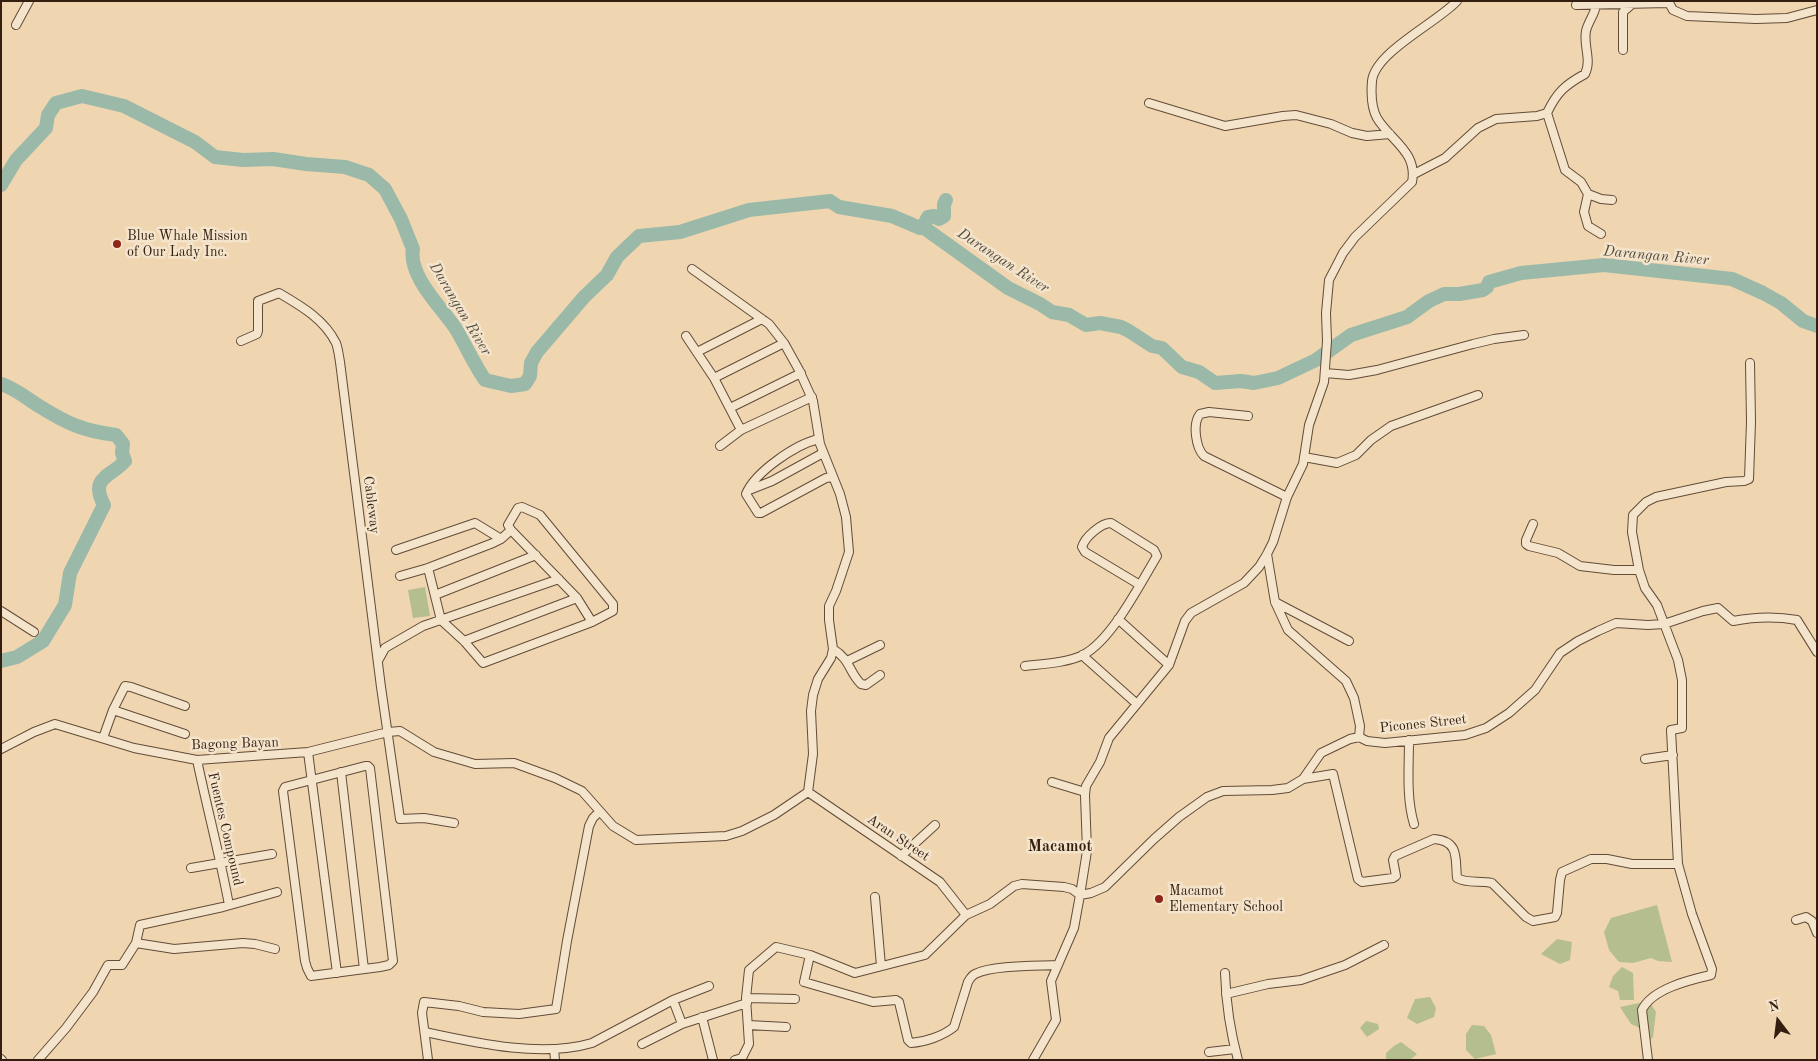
<!DOCTYPE html>
<style>
body{margin:0}
#map{position:relative;width:1818px;height:1061px;overflow:hidden;background:#efd5b0;font-family:"Old Standard TT",serif}
canvas{display:block}
.frame{position:absolute;inset:0;border:2px solid #331e10;pointer-events:none}
.north{position:absolute;left:1753px;top:996px;width:50px;height:50px;-webkit-text-stroke:4px #f5e4cc;paint-order:stroke;rotate:345deg;font-size:14px;font-weight:700;line-height:20px;text-align:center;color:#331e10}
.north::after{content:'';display:block;margin:auto;width:18px;height:22px;background:#331e10;clip-path:polygon(50% 0,100% 100%,50% 72%,0 100%)}
</style>
<div id="map">
<canvas width="1818" height="1061"></canvas>
<div class="frame"></div>
<div class="north">N</div>
</div>
<script>
const ctx = document.querySelector('canvas').getContext('2d');
ctx.lineJoin = 'round';
function fillPath(path, color) { ctx.fillStyle = color; ctx.fill(path, 'evenodd'); }
function trace(path, color, width, dash) { ctx.strokeStyle = color; ctx.lineWidth = width; ctx.lineCap = dash ? 'butt' : 'round'; ctx.setLineDash(dash || []); ctx.stroke(path); }
function drawText(font, color, halo, rows, align = 'center') {
  ctx.font = font + ' "Old Standard TT",serif'; ctx.lineWidth = 5; ctx.setLineDash([]); ctx.textBaseline = 'middle'; ctx.strokeStyle = halo; ctx.fillStyle = color; for (const [text, x, y, turn = 0] of rows) {
    ctx.save(); ctx.translate(x, y); ctx.rotate((+turn || 0) * Math.PI / 180); ctx.textAlign = isNaN(turn) ? turn : align; if (halo) ctx.strokeText(text, 0, 0); ctx.fillText(text, 0, 0); ctx.restore();
  }
}
const green = new Path2D(`
 M425,587L430,616L413,618L408,590Z
 M1657,905L1672,962L1658,961L1651,958L1633,963L1619,962L1609,950L1604,932L1611,918Z
 M1557,939L1572,942L1570,960L1560,964L1541,954Z
 M1622,967L1633,973L1634,1000H1620L1618,991L1609,987L1613,976Z
 M1430,997L1436,1008L1434,1017L1417,1024L1407,1018L1415,999Z
 M1649,1001L1656,1012L1653,1037L1645,1046L1642,1041V1029L1631,1024L1620,1007Z
 M1366,1021L1378,1024L1379,1029L1367,1037L1360,1028Z
 M1472,1025L1484,1026L1491,1035L1496,1054L1475,1059L1466,1050V1034Z
 M1401,1042L1417,1054L1410,1060H1386V1053L1394,1046Z`);
const river = new Path2D(`
 M1,185L16,160L46,128L48,115L56,103L82,96L124,106L195,142L215,157L243,160L273,159L306,164L345,167L369,175L385,189L401,219L413,249C408,276 442,308 456,329C466,346 474,364 485,380L511,386L525,384L530,376L531,363L537,352L584,297L607,275L617,257L639,236L680,232L749,210L830,201L839,207L892,216L920,228L923,227L928,217L934,216L939,219L944,216V204L946,200
 M923,227L1008,288L1040,304L1052,312L1069,315L1086,325L1100,323L1121,327L1129,331L1152,346L1162,348L1182,367L1199,372L1215,383L1241,381L1254,383L1278,378L1316,360L1351,335L1407,317L1429,301L1444,294H1459L1483,290L1487,287L1489,282L1521,273L1604,265L1732,279L1763,293L1781,303L1803,321L1817,326
 M1,384C16,389 26,398 39,406C66,423 83,431 116,435L123,444L122,453L125,461C111,477 89,477 104,505L70,573L65,605L43,641L17,657L1,661`);
const minor = new Path2D(`
 M1668,1L1673,10L1687,16L1756,19L1787,18L1817,10
 M1576,5L1668,3
 M1596,5C1595,14 1588,22 1586,31C1583,45 1592,60 1585,74C1565,85 1557,92 1547,113L1565,170L1581,182L1588,194L1584,212L1588,226L1601,234
 M16,25L29,1
 M1623,50V12L1631,5
 M1149,103L1225,126L1283,116L1296,115L1331,124L1352,133L1367,136L1390,134
 M1414,174L1445,158L1478,128L1496,119L1537,116L1547,113
 M1588,194L1601,199L1612,200
 M692,269L769,324L784,343L799,370L813,401L820,444L840,494L846,517L849,552L836,591L829,606V620L833,649L831,658L818,679L813,695L811,711L813,754L808,792
 M686,336L714,378L741,430
 M241,341L257,334L258,331V301L279,293C301,306 324,319 336,343C338,348 339,356 340,362L381,687L400,819L424,818L454,823
 M697,352L762,319
 M1325,373L1349,375L1377,370L1473,344L1494,339L1524,335
 M714,378L784,343
 M730,408L801,373
 M1248,416L1209,412L1200,414C1192,424 1196,448 1204,456L1287,497
 M819,439C796,444 755,472 746,494L758,513H761L826,478L833,477
 M720,446L741,430L812,397
 M1304,457L1337,463L1356,455L1371,440L1391,426L1478,395
 M749,490L772,481L823,453
 M1533,524L1526,540V544L1529,546L1558,553L1580,566L1614,570H1639
 M396,550L475,523L501,539
 M1267,554L1275,602L1288,630L1346,681L1354,698L1360,726L1359,737
 M428,568L441,620L464,641L483,663L592,622L613,611V604L540,515L522,507L518,508L508,525L511,530
 M400,576L428,568L493,543L501,539L511,530L577,598L592,622
 M435,595L536,555
 M1275,602L1349,641
 M1,611L34,632
 M1118,619L1169,665
 M464,641L577,598
 M833,649C851,660 848,671 861,684L866,685L880,675
 M1082,655L1137,704
 M379,659L385,648L423,626L559,579
 M847,661L880,645
 M1025,666C1043,664 1066,663 1083,655C1112,640 1140,584 1157,556L1154,550L1111,523C1101,523 1085,537 1082,547L1085,552L1140,585
 M113,710L185,734
 M103,738L113,710L125,686L131,687L185,706
 M1409,740C1409,768 1406,797 1414,824
 M1,749L34,732L55,724L134,748L197,760L308,752L388,732L400,731L434,752L475,764L514,763L555,778L582,791L613,826L636,840L726,836L742,831L774,815L808,792
 M308,752L337,973
 M1645,759L1673,755
 M197,760C207,808 220,856 229,905
 M365,766H368L370,768L393,961L389,965L380,967L311,976L307,968L305,961L283,791L285,787Z
 M341,772L364,969
 M1303,779L1333,774L1358,879L1362,882L1393,878L1396,876L1393,860L1395,856L1434,839C1460,841 1455,859 1457,878C1467,884 1480,880 1492,883L1526,917L1533,921L1555,917L1557,913L1560,880L1562,872L1591,859H1607L1632,864H1678
 M1052,782L1085,792
 M808,792L940,882L966,915
 M901,856L935,825
 M191,868L272,854
 M1080,895L1091,893L1105,887L1154,839L1179,817L1207,797L1223,791L1272,790L1288,788L1303,779L1321,753L1350,739L1359,737L1367,741L1385,743L1465,735L1486,728L1509,713L1535,690L1560,653L1578,641L1598,631L1616,623L1648,625L1664,624L1703,611L1718,608L1733,621C1754,617 1775,616 1797,620L1817,652
 M875,897L881,966
 M1796,920L1806,917L1812,921L1817,933
 M136,943L174,949L243,943L255,944L275,949
 M810,955L804,982L873,1002L896,1000L899,1002L908,1040L911,1043C925,1042 943,1036 954,1027L968,982C970,979 971,976 975,974C992,965 1037,966 1057,965
 M1225,973C1226,1002 1230,1031 1238,1060
 M1226,994L1268,984L1301,980L1345,965L1384,945
 M746,998L795,999
 M673,1000L682,1024
 M702,1017L713,1060
 M748,1025L786,1027
 M425,1032C476,1043 541,1058 592,1043L673,1000L709,986
 M642,1044L682,1024L747,1003
 M554,1049L555,1060
 M1209,1052L1235,1049
 M1,1059L2,1060
 M38,1060L66,1028L93,992L108,965H122L136,943L140,925L223,907L277,892
 M428,1060L422,1013L424,1002L459,1006L483,1012L519,1014L556,1009L567,941L589,826L593,818L599,812
 M735,1060L742,1058L749,1044L746,998L749,970L776,947L810,955L855,973L925,955L966,915L990,904L1014,886L1022,884L1064,887L1072,889L1080,895
 M1033,1060L1056,1020L1051,981L1074,928L1080,895L1087,851L1085,795L1086,786L1100,762L1109,738L1169,665L1185,621L1191,613L1244,583L1259,567L1267,554L1273,542L1287,497L1303,464L1309,425L1324,382L1327,341L1326,313L1329,280L1343,253L1355,237L1412,182C1418,152 1390,140 1377,118C1371,107 1371,93 1372,81C1375,52 1438,22 1457,1
 M1648,1060L1642,1010C1652,989 1689,980 1711,975L1712,969L1692,914L1678,864L1671,730L1682,728V680L1678,660L1657,605L1645,588L1639,570L1632,532L1633,515L1646,502L1656,497L1726,482L1744,481L1749,479L1751,422L1750,363`);
const markers = [
 [117,244,5,"#8f2418"],
 [1159,899,5,"#8f2418"]
];
const poiNames = [
 ["Blue Whale Mission",127,236],
 ["of Our Lady Inc.",127,252],
 ["Macamot",1169,891],
 ["Elementary School",1169,907]
];
const streetNames = [
 ["Cableway",371,505,83],
 ["Picones Street",1423,724,-6],
 ["Bagong Bayan",235,744,-2],
 ["Fuentes Compound",225,829,77],
 ["Aran Street",898,838,34]
];
const waterNames = [
 ["Darangan River",1656,256,5],
 ["Darangan River",1003,261,33],
 ["Darangan River",460,309,59]
];
const quarterNames = [
 ["Macamot",1060,847]
];
fillPath(green, '#b5be8e');
trace(river, '#9ab9a8', 14);
trace(minor, '#624c38', 10);
trace(minor, '#f5e4cc', 8);
for (const [x, y, r, color] of markers) { const dot = new Path2D(); dot.arc(x, y, r, 0, 2 * Math.PI); ctx.fillStyle = color; ctx.fill(dot); trace(dot, '#f5e4cc', 2); }
drawText('14px', '#331e10', '#f5e4cc', poiNames, 'left');
drawText('14px', '#331e10', '#f5e4cc', streetNames);
drawText('italic 15px', '#524c3e', '#f5e4cc', waterNames);
drawText('bold 16px', '#331e10', '#f5e4cc', quarterNames);
</script>
